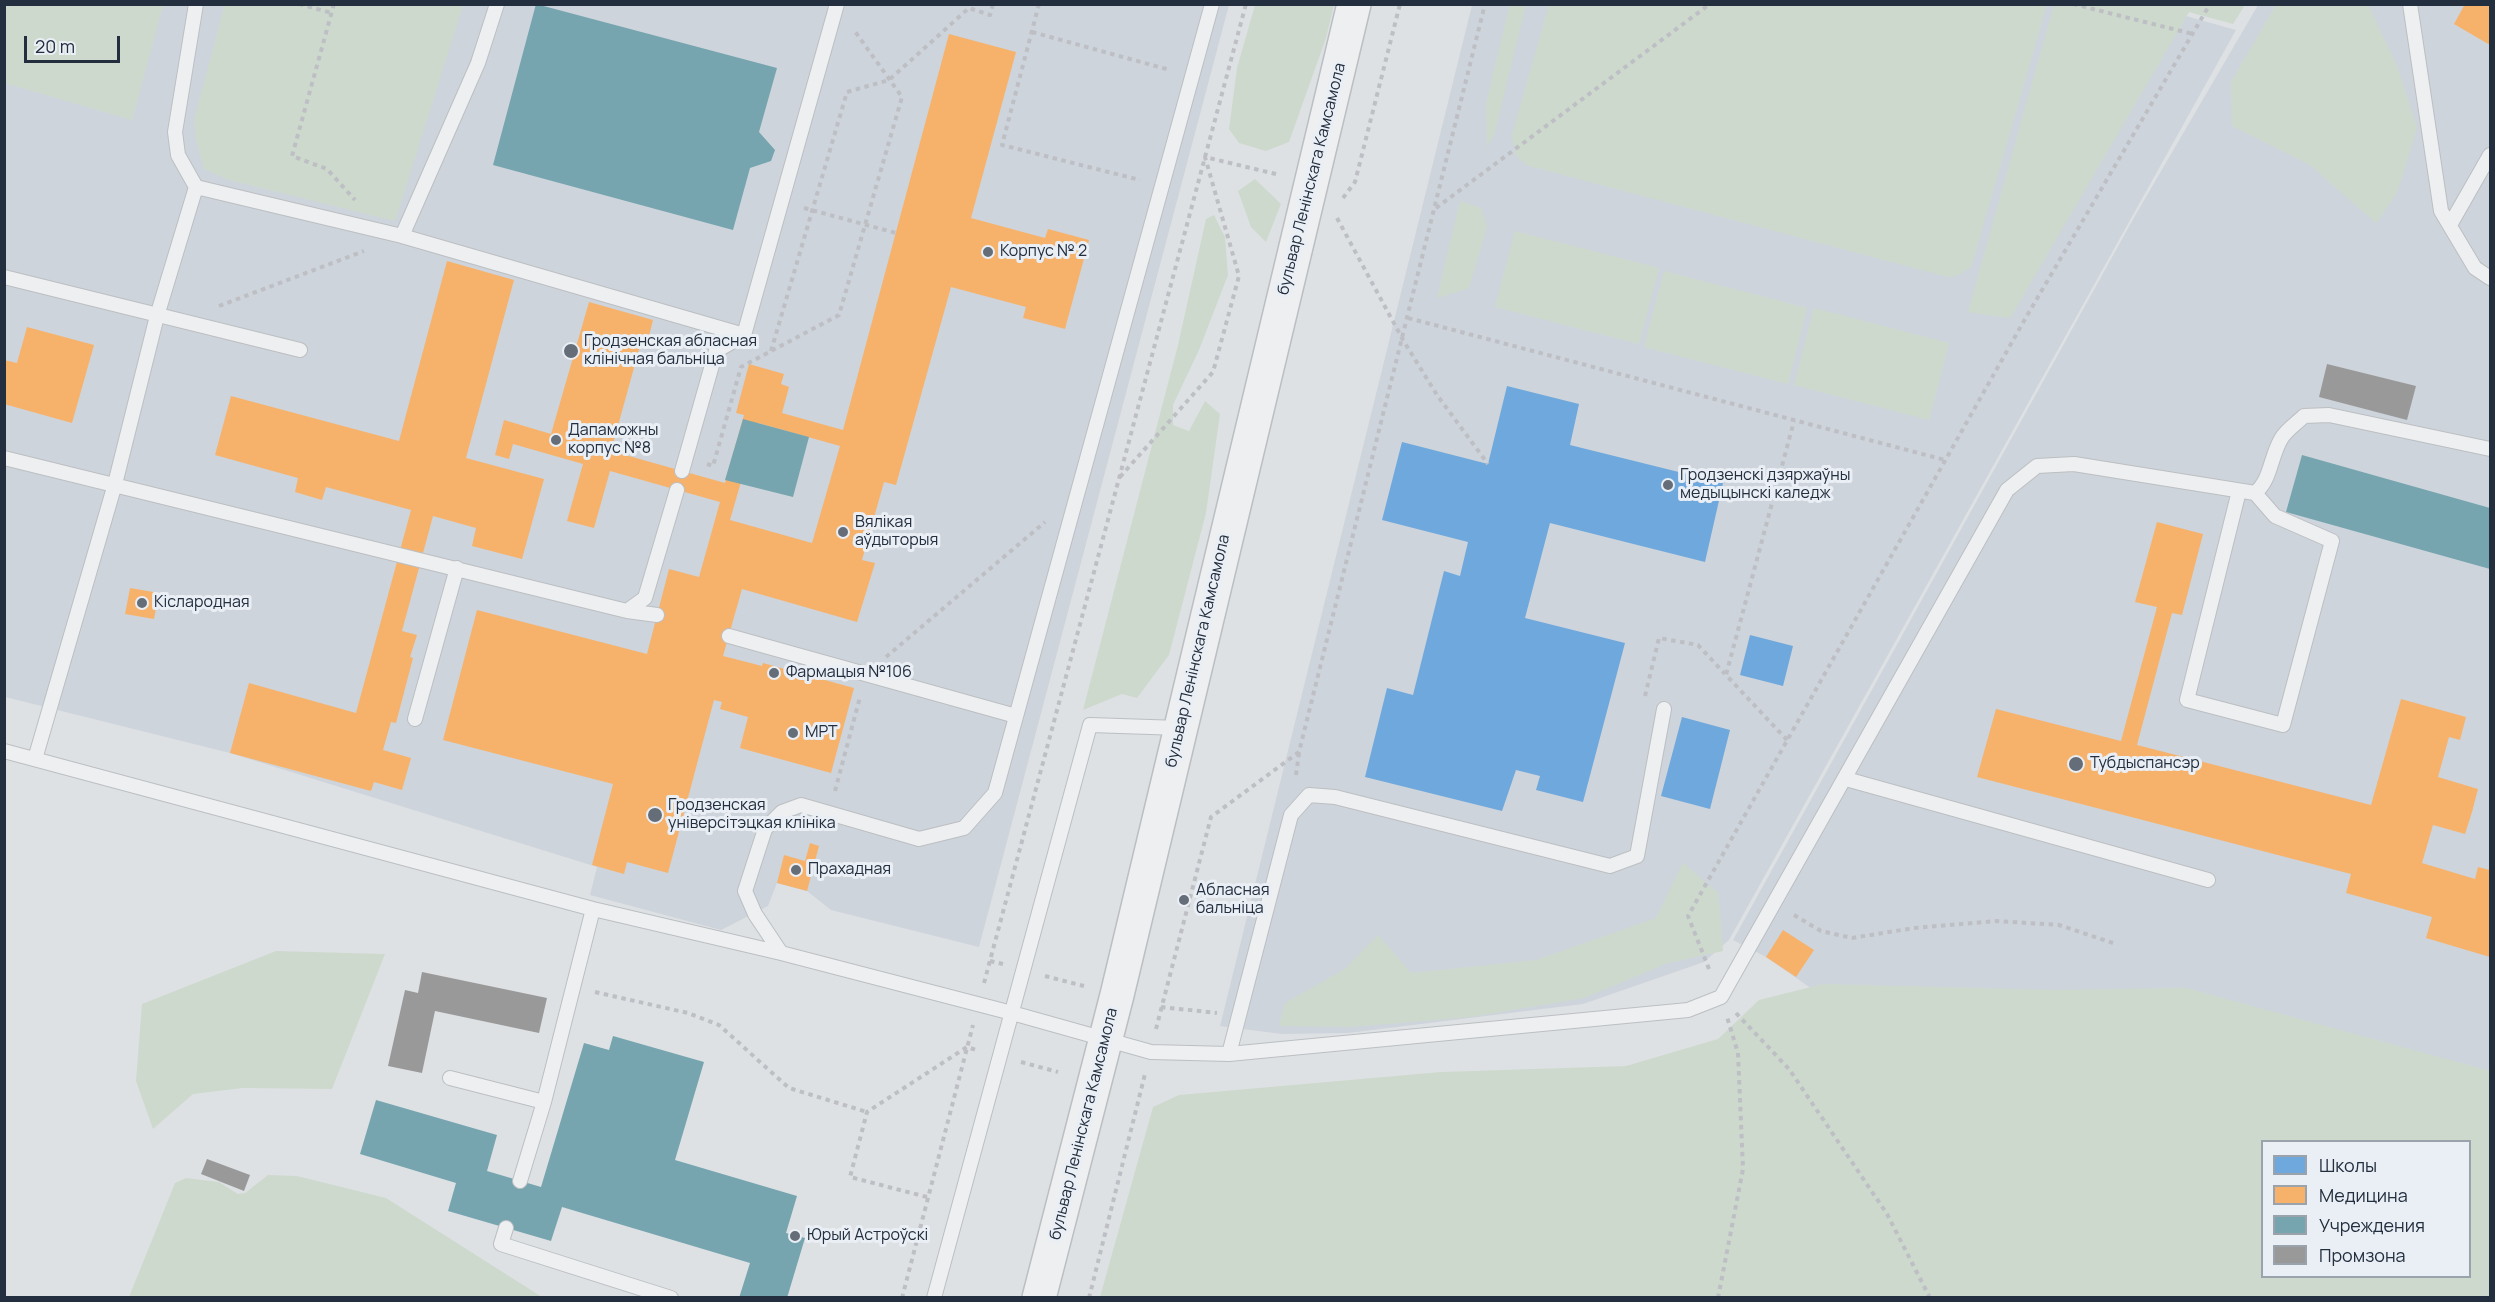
<!DOCTYPE html>
<meta charset="utf-8">
<style>
body{margin:0}
#map{position:relative;width:2495px;height:1302px;overflow:hidden;background:#dee1e4;font-family:Manrope,sans-serif}
canvas{display:block}
.frame{position:absolute;inset:0;border:6px solid #232e3e;pointer-events:none}
.legend{position:absolute;left:2261px;top:1140px;width:210px;height:138px;box-sizing:border-box;background:#eaeff5;border:2px solid #9aa2ac;margin:0;padding:8px 10px;list-style:none;font-size:18px;color:#232e3e}
.legend li{display:flex;align-items:center;gap:12px;height:30px}
.legend b{width:30px;border:2px solid #9aa2ac}
.scale{position:absolute;left:24px;top:36px;width:96px;height:27px;box-sizing:border-box;border:3px solid #232e3e;border-top:0;padding-left:8px;font-size:18px;line-height:21px;white-space:nowrap;color:#232e3e;-webkit-text-stroke:4px #eaeff5;paint-order:stroke}
</style>
<div id="map">
<canvas width="2495" height="1302"></canvas>
<div class="frame"></div>
<ul class="legend">
<li><b style="height:16px;background:#6fa8dc"></b>Школы</li>
<li><b style="height:16px;background:#f6b26b"></b>Медицина</li>
<li><b style="height:16px;background:#76a5af"></b>Учреждения</li>
<li><b style="height:16px;background:#999"></b>Промзона</li>
</ul>
<div class="scale">20 m</div>
</div>
<script>
const ctx = document.querySelector('canvas').getContext('2d');
ctx.lineJoin = 'round';
function fillPath(path, color) { ctx.fillStyle = color; ctx.fill(path, 'evenodd'); }
function trace(path, color, width, dash) { ctx.strokeStyle = color; ctx.lineWidth = width; ctx.lineCap = dash ? 'butt' : 'round'; ctx.setLineDash(dash || []); ctx.stroke(path); }
function drawText(font, color, halo, rows, align = 'center') {
  ctx.font = font + ' Manrope,sans-serif'; ctx.lineWidth = 6; ctx.setLineDash([]); ctx.textBaseline = 'middle'; ctx.strokeStyle = halo; ctx.fillStyle = color; for (const [text, x, y, turn = 0] of rows) {
    ctx.save(); ctx.translate(x, y); ctx.rotate((+turn || 0) * Math.PI / 180); ctx.textAlign = isNaN(turn) ? turn : align; if (halo) ctx.strokeText(text, 0, 0); ctx.fillText(text, 0, 0); ctx.restore();
  }
}
const built = new Path2D(`
 M2143,4L2236,30L1729,940L1704,962L1583,1004L1348,1033L1282,1034L1220,1026L1472,5Z
 M4,5H1229L979,947L831,910L807,891L777,883L768,906L721,930L590,895L597,867L230,753L5,697Z
 M2258,5H2490V1297L2470,1276V1142H2262L1835,1005L1766,957L1733,940L2136,214Z`);
const green = new Path2D(`
 M225,4L463,5L395,221L229,180L204,169L196,138L194,120Z
 M1510,4L1526,5L1494,135L1487,147L1486,104Z
 M4,5H163L132,120L5,83Z
 M1255,5H1334L1326,38L1289,142L1266,151L1239,143L1229,129L1237,68Z
 M1549,5H2045V11L1971,267L1959,275L1948,277L1526,165L1515,154L1512,135Z
 M2054,5H2245L2233,24L2189,12L2010,318L1968,312Z
 M2276,5H2368L2397,66L2417,128L2397,193L2376,223L2310,165L2232,126L2231,82Z
 M1255,179L1281,204L1266,242L1251,227L1238,191Z
 M1460,201L1481,208L1487,226L1469,288L1437,298Z
 M1214,215L1225,237L1228,275L1199,350L1173,405V425L1189,431L1205,401L1220,414L1206,513L1169,655L1137,698L1122,694L1083,710L1178,345L1206,219Z
 M1515,231L1659,268L1639,344L1495,307Z
 M1664,271L1807,308L1788,384L1644,347Z
 M1814,308L1949,343L1929,420L1794,385Z
 M1683,863L1718,893L1723,951L1668,963L1584,998L1471,1017L1350,1027L1279,1026L1285,1003L1345,969L1378,935L1411,973L1536,960L1656,918Z
 M276,951L385,954L332,1089L243,1088L193,1094L153,1129L136,1081L142,1004Z
 M1823,984L2052,990L2186,988L2490,1071V1297H1100L1153,1107L1179,1095L1441,1072L1626,1066L1718,1039L1759,1000ZM2262,1142H2470V1276H2262Z
 M268,1175L297,1176L386,1198L542,1297H129L175,1183L186,1178L219,1182L238,1194L245,1193Z`);
const schools = new Path2D(`
 M1507,386L1579,404L1570,445L1723,483L1705,562L1550,523L1525,618L1625,643L1583,802L1536,790L1540,776L1516,770L1502,811L1365,777L1387,688L1413,695L1444,571L1460,576L1468,542L1382,520L1402,442L1488,464Z
 M1750,635L1793,646L1783,686L1740,675Z
 M1682,717L1730,730L1710,809L1661,796Z`);
const health = new Path2D(`
 M2465,4H2490V45L2454,24Z
 M949,34L1016,52L971,218L1045,238L1048,229L1089,240L1065,329L1023,318L1026,307L951,287L896,485L884,482L862,560L875,563L857,622L742,589L723,656L762,666L763,663L854,688L831,773L740,748L748,717L720,709L722,702L714,700L668,873L627,862L624,874L592,865L613,784L443,740L477,610L647,654L669,569L699,577L720,502L610,471L594,528L567,521L583,464L513,444L509,459L495,455L504,420L551,434L589,302L653,320L649,336L643,335L611,451L725,483L744,415L736,413L749,364L784,374L781,384L789,387L782,413L843,430ZM758,423L840,446L812,543L730,520Z
 M447,261L514,280L466,458L544,479L522,559L472,546L476,528L433,516L402,631L417,635L410,657L413,658L396,723L391,722L383,750L411,758L402,790L374,782L371,791L230,753L249,683L356,713L411,510L326,487L322,500L295,492L298,478L215,455L231,396L399,441Z
 M27,327L94,345L72,423L4,404V360L17,363Z
 M2157,522L2203,534L2182,615L2172,613L2137,745L2371,805L2401,699L2466,717L2460,740L2449,737L2438,777L2478,789L2472,812L2465,834L2433,825L2422,863L2475,879L2478,867L2490,870V957L2426,938L2432,917L2346,893L2351,874L1977,777L1996,709L2121,741L2157,607L2135,602Z
 M130,588L159,593L154,619L125,614Z
 M810,843L819,846L807,891L777,883L784,855L805,861Z
 M1783,930L1814,950L1796,977L1766,957Z`);
const public = new Path2D(`
 M536,4L777,68L759,132L775,150L771,161L750,168L733,230L493,165Z
 M743,419L809,437L793,497L725,480Z
 M2302,455L2490,508V569L2286,512Z
 M613,1036L704,1062L675,1160L797,1196L786,1233L805,1238L787,1298H739L750,1263L562,1207L551,1241L448,1211L456,1183L360,1154L376,1100L497,1135L487,1171L541,1187L584,1043L609,1050Z`);
const industry = new Path2D(`
 M2327,364L2416,386L2407,420L2319,397Z
 M422,972L547,998L539,1033L435,1011L422,1073L388,1066L405,990L418,993Z
 M207,1159L250,1175L244,1191L201,1174Z`);
const path = new Path2D(`
 M299,4L332,13
 M334,4L292,156L327,169L355,200
 M1039,4L1002,145L1140,180
 M2073,4L2193,34
 M1032,32L1170,70
 M1343,198L1355,182L1400,4
 M804,208L896,233
 M1436,208L1710,4
 M1337,218L1403,340L1437,395L1488,464
 M219,306L364,251
 M1408,318L1945,460
 M771,351L847,92L889,80L969,8L990,15L993,4
 M707,464L713,466L741,367L839,315L902,97L854,30
 M1120,477L1213,372L1239,276L1205,157L1280,175
 M886,657L1045,522
 M1645,696L1659,638L1698,645L1725,674
 M1787,740L1726,675L1794,421
 M1296,775L1299,753
 M835,791L860,697
 M1794,915L1821,931L1852,938L1914,928L1997,921L2059,925L2113,943
 M990,961L1003,964
 M1709,969L1688,916L2025,319L2210,4
 M1045,976L1084,986
 M984,983L1246,4
 M595,992L688,1013L719,1025L789,1088L867,1112
 M1161,1007L1217,1013
 M1736,1013L1789,1069L1887,1214L1930,1298
 M1156,1029L1211,817L1299,752L1485,4
 M1021,1062L1058,1072
 M927,1197L850,1177L867,1112L967,1047L979,1051
 M902,1298L973,1025
 M1089,1298L1145,1074
 M1718,1298L1743,1169L1738,1053L1727,1017`);
const service = new Path2D(`
 M2410,4L2441,211L2475,268L2490,278
 M196,187L402,236L744,335
 M2450,225L2490,155
 M402,236L478,63L497,4
 M4,277L300,350
 M4,458L627,611L645,598L677,490
 M682,471L716,351L744,335L837,4
 M2239,491L2187,700L2283,725L2332,541L2275,516L2255,493
 M627,611L657,615
 M729,636L1016,716
 M415,719L457,568
 M4,751L593,909L781,953L1012,1013L1151,1052L1229,1054L1688,1010L1721,997L2007,490L2037,466L2074,464L2255,493C2271,480 2270,458 2281,439C2286,430 2297,423 2304,416L2329,415L2490,449
 M35,759L115,484L157,316L196,187L178,155L175,132L196,4
 M1846,779L2208,880
 M781,953L755,914L745,891L765,829L782,812L801,805L919,839L964,828L995,793L1212,4
 M1229,1054L1291,815L1309,795L1335,797L1610,866L1637,856L1664,709
 M450,1078L544,1102L593,909
 M520,1181L544,1102
 M506,1228L501,1244L671,1298
 M934,1298L1090,725L1180,728`);
const tertiary = new Path2D(`
 M1039,1298L1117,995L1354,4`);
const markers = [
 [988,252,6,"#646d78"],
 [571,351,8,"#646d78"],
 [556,440,6,"#646d78"],
 [1668,485,6,"#646d78"],
 [843,532,6,"#646d78"],
 [142,603,6,"#646d78"],
 [774,673,6,"#646d78"],
 [793,733,6,"#646d78"],
 [2076,764,8,"#646d78"],
 [655,815,8,"#646d78"],
 [796,870,6,"#646d78"],
 [1184,900,6,"#646d78"],
 [795,1236,6,"#646d78"]
];
const streetNames = [
 ["бульвар Ленінскага Камсамола",1312,179,-76],
 ["бульвар Ленінскага Камсамола",1198,651,-77],
 ["бульвар Ленінскага Камсамола",1084,1124,-76]
];
const poiNames = [
 ["Корпус № 2",1000,252],
 ["Гродзенская абласная",584,342],
 ["клінічная бальніца",584,360],
 ["Дапаможны",568,431],
 ["корпус №8",568,449],
 ["Гродзенскі дзяржаўны",1680,476],
 ["медыцынскі каледж",1680,494],
 ["Вялікая",855,523],
 ["аўдыторыя",855,541],
 ["Кіслародная",154,603],
 ["Фармацыя №106",786,673],
 ["МРТ",805,733],
 ["Тубдыспансэр",2090,764],
 ["Гродзенская",668,806],
 ["універсітэцкая клініка",668,824],
 ["Прахадная",808,870],
 ["Абласная",1196,891],
 ["бальніца",1196,909],
 ["Юрый Астроўскі",807,1236]
];
fillPath(built, '#ced4db');
fillPath(green, '#ced9cd');
fillPath(schools, '#6fa8dc');
fillPath(health, '#f6b26b');
fillPath(public, '#76a5af');
fillPath(industry, '#999');
trace(service, '#bcbfc2', 16);
trace(tertiary, '#bcbfc2', 36);
trace(path, '#bdbfc4', 4, [4.5, 4.5]);
trace(service, '#edeff1', 14);
trace(tertiary, '#edeff1', 33);
for (const [x, y, r, color] of markers) { const dot = new Path2D(); dot.arc(x, y, r, 0, 2 * Math.PI); ctx.fillStyle = color; ctx.fill(dot); trace(dot, '#eaeff5', 2); }
drawText('16px', '#232e3e', '#eaeff5', streetNames);
drawText('16px', '#232e3e', '#eaeff5', poiNames, 'left');
</script>
